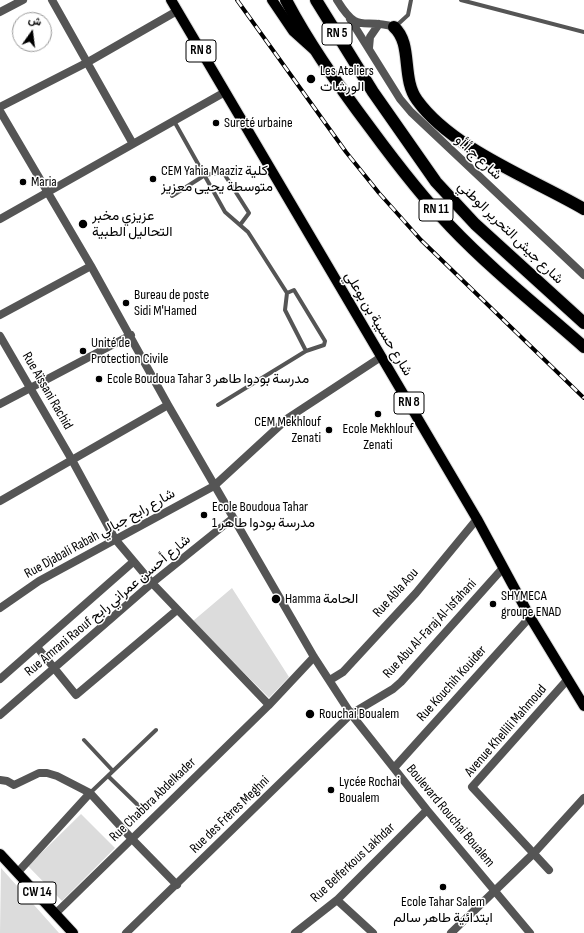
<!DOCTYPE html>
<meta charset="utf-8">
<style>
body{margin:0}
#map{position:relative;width:584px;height:933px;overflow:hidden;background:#fff;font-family:"Sofia Sans Condensed",Vazirmatn,sans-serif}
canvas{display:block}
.north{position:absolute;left:12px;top:12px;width:40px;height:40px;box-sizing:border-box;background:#fff;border:1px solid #999;border-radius:50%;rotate:14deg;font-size:11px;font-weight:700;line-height:16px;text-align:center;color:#000}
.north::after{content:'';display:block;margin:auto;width:14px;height:18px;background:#000;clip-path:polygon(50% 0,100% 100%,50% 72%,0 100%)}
</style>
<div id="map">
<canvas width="584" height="933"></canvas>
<div class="north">ش</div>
</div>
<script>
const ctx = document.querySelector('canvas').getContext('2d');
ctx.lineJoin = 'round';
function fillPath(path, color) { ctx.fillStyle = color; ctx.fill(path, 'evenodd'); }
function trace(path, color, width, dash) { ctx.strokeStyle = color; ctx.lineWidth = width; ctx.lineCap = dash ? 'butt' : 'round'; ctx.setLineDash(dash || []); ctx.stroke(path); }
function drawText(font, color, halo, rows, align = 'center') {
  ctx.font = font + ' "Sofia Sans Condensed",Vazirmatn,sans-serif'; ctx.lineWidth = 3; ctx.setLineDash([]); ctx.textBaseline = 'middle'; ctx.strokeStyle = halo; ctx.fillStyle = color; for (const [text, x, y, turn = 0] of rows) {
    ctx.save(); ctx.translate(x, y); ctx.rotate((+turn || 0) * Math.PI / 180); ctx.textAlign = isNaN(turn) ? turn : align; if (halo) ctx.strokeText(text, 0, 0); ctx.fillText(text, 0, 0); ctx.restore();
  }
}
const green = new Path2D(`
 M232,588L289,677L269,698L193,621Z
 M81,814L115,848L62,901L28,866Z
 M1,868L59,933H0Z`);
const service = new Path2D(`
 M461,0L584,32
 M396,26L408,15L411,0
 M174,121L225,212L248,232L287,293L294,290L325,341L324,345L306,351L218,405
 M172,196L205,175L223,172L249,213L240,225
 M287,293L285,310L306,351
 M84,740L113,771
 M108,776L141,808
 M90,793L156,730`);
const minor = new Path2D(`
 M52,0L133,144
 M337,0C359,36 362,17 394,27
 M0,12L23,0
 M350,19L400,99L411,112L584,275
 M369,48L370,37L379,24
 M0,107L88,62L177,11
 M0,111L91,266L168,405L314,657L351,714L427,810L530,933
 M0,219L225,92
 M0,315L91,266
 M0,336L72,460L115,539L152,583L269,705
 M0,404L131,335
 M0,501L168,405
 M0,608L39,581L214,486L288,418L381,357
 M37,647L76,695L177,610
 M0,679L133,562
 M330,680L343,672L416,593L477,519
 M0,715L152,583L233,518
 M394,768L530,617
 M0,780L7,781L14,785L39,773H47L57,776L90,793L132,839L177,885
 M549,870L472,787L568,679
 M18,872L90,793
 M337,900L373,933
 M55,914L269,705L314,657
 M126,933L351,714L393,689L401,682L503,568
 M295,933L337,900L427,810
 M451,933L534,853L584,798`);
const primary = new Path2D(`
 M171,0L477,519L530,617L584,706
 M272,0L293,31L313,49
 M0,854L73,933`);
const motorway = new Path2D(`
 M286,0C310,46 340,88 371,129C396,163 422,197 451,227C492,270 540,308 584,347
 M316,0L373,92L436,182L475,224L584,323
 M394,27C413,44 401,78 417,100C452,149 533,179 584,209`);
const rail = new Path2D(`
 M237,0L346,152L379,193L421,240L584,398`);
const markers = [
 [311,79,5,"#000"],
 [216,123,4,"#000"],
 [153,179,4,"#000"],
 [23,182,4,"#000"],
 [83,224,5,"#000"],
 [126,303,4,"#000"],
 [83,351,4,"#000"],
 [99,379,4,"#000"],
 [378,414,4,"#000"],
 [329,430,4,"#000"],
 [204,515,4,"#000"],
 [276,599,5,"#000"],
 [493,604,4,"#000"],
 [310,714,5,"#000"],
 [331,790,4,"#000"],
 [443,887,4,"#000"]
];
const shields = [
 [337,34,30],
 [201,51,30],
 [436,210,34],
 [409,403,30],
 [37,893,38]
];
const shieldNames = [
 ["RN 5",337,34],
 ["RN 8",201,51],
 ["RN 11",436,210],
 ["RN 8",409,403],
 ["CW 14",37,893]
];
const poiNames = [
 ["Les Ateliers",320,71],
 ["الورشات",320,87],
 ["Sureté urbaine",224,123],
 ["CEM Yahia Maaziz كلية",161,171],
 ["متوسطة يحيى معزيز",161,187],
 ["Maria",31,182],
 ["عزيزي مخبر",92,216],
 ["التحاليل الطبية",92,232],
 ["Bureau de poste",134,295],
 ["Sidi M'Hamed",134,311],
 ["Unité de",91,343],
 ["Protection Civile",91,359],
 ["Ecole Boudoua Tahar 3 مدرسة بودوا طاهر",107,379],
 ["CEM Mekhlouf",321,422,"right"],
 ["Zenati",321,438,"right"],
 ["Ecole Mekhlouf",378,429,"center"],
 ["Zenati",378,445,"center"],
 ["Ecole Boudoua Tahar",212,507],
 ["1 مدرسة بودوا طاهر",212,523],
 ["SHYMECA",501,596],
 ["groupe ENAD",501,612],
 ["Hamma الحامة",285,599],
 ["Rouchai Boualem",319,714],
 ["Lycée Rochai",339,782],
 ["Boualem",339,798],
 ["Ecole Tahar Salem",443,902,"center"],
 ["ابتدائية طاهر سالم",443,918,"center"]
];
const streetNames = [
 ["شارع ج.أ.أو",478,158,43],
 ["شارع جيش التحرير الوطني",510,233,44],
 ["شارع حسيبة بن بوعلي",378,324,59],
 ["Rue Aïssani Rachid",47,391,60],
 ["Rue Djabali Rabah شارع رابح جبالي",100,534,-29],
 ["Rue Abla Aou",396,593,-48],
 ["Rue Amrani Raouf شارع أحسن عمراني رابح",108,606,-40],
 ["Rue Abu Al-Faraj Al-Isfahani",430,629,-47],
 ["Rue Kouchih Kouider",452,684,-48],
 ["Avenue Khellili Mahmoud",506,731,-49],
 ["Rue Chabbra Abdelkader",153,800,-44],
 ["Rue des Frères Meghni",230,815,-44],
 ["Boulevard Rouchai Boualem",450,816,50],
 ["Rue Belferkous Lakhdar",353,863,-43]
];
fillPath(green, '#dcdcdc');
trace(primary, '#dbdbdb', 12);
trace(motorway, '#dbdbdb', 14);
trace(service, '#555', 4);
trace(minor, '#555', 8);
trace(primary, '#000', 10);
trace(motorway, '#000', 12);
trace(rail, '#000', 4);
trace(rail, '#fff', 2.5, [8]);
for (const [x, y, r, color] of markers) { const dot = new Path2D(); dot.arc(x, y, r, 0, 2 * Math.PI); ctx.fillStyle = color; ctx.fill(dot); trace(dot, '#fff', 1.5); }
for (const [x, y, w] of shields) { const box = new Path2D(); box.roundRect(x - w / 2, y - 11, w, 22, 3); ctx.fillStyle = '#fff'; ctx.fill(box); trace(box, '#000', 1); }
drawText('bold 13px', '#000', null, shieldNames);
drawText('14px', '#000', '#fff', poiNames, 'left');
drawText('14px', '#000', '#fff', streetNames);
</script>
